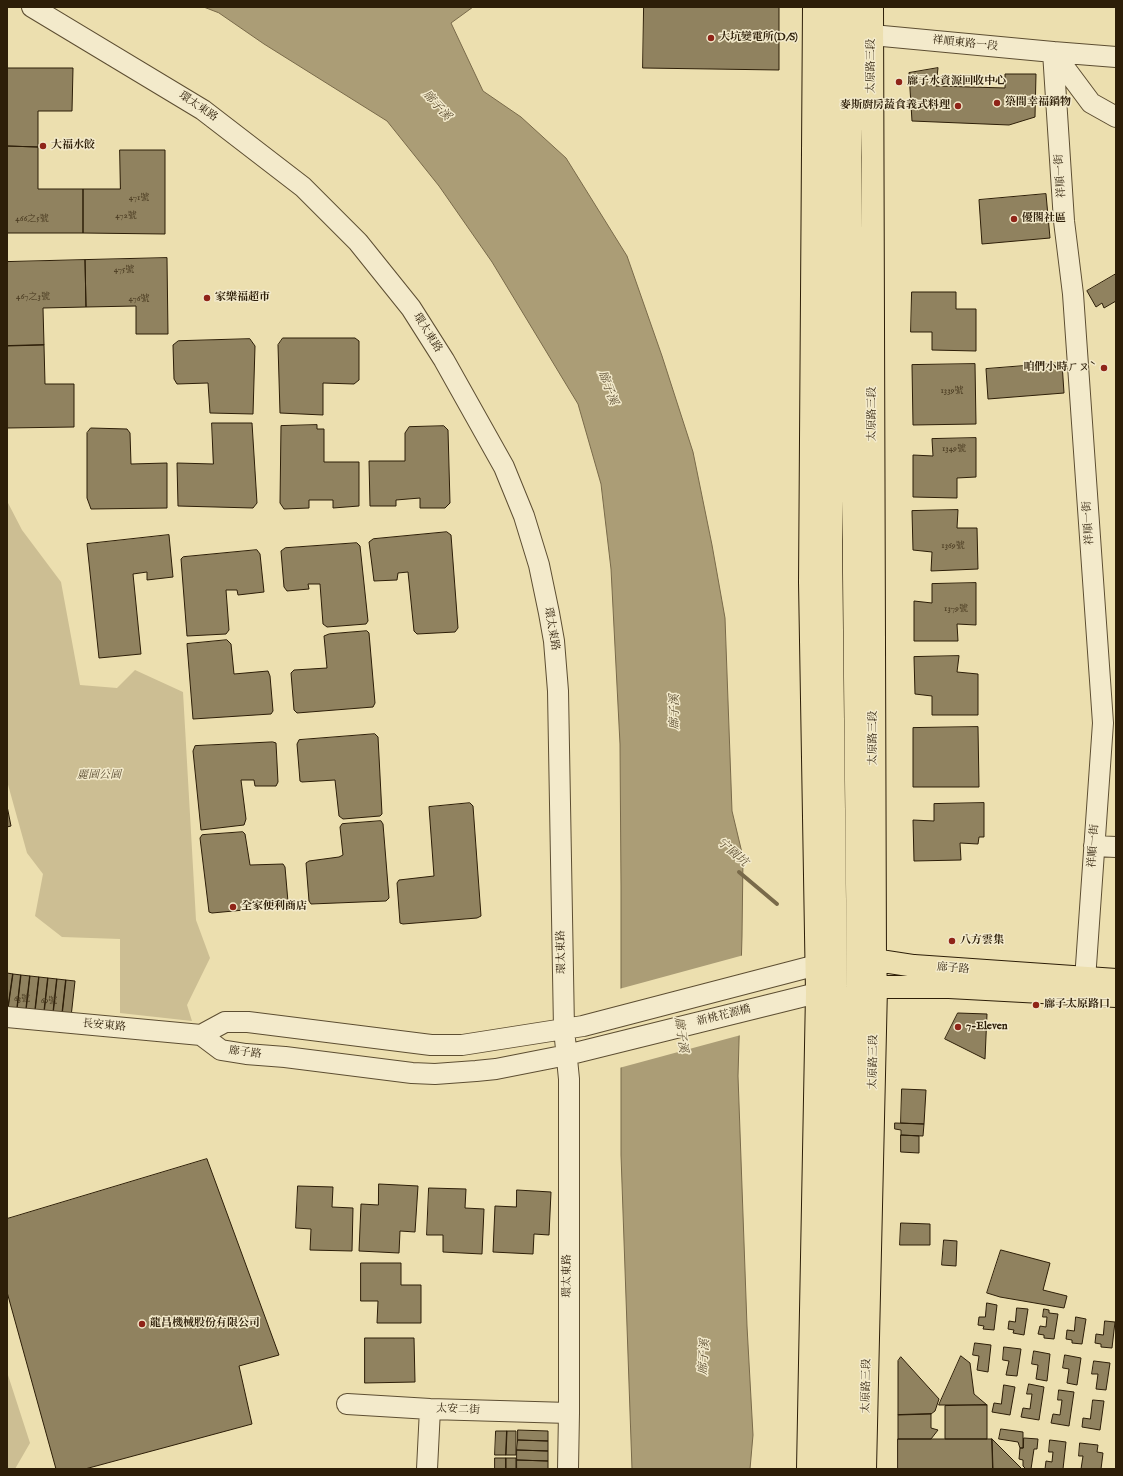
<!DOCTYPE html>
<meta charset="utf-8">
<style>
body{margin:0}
#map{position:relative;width:1123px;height:1476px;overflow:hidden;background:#ecdfaf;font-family:"IM FELL English",serif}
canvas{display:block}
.frame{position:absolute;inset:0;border:8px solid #2d1e08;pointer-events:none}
</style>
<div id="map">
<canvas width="1123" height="1476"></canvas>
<div class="frame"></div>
</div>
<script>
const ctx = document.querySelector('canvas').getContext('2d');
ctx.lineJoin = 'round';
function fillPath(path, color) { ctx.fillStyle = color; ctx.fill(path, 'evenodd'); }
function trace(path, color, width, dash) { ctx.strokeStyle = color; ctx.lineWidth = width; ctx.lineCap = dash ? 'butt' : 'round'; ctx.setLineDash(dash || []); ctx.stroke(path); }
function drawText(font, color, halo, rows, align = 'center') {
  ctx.font = font + ' "IM FELL English","Noto Serif TC",serif'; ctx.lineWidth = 3; ctx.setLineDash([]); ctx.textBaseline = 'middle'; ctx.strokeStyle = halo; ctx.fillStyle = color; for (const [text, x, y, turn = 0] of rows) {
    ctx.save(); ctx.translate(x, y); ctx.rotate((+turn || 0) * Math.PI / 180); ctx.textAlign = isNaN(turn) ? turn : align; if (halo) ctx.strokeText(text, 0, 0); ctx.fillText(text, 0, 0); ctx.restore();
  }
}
const green = new Path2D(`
 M7,501L22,530L61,582L80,685L117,688L135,670L183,692L196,920L210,958L187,1005L192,1021L120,1013V939L62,937L35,916L43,874L27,853L7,781Z
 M7,1372L30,1443L15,1469H7Z`);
const water = new Path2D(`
 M204,7H473L451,23L483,91L521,117L566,158L627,256L662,356L693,452L712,545L725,618L732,811L743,857L742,936L738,1076L747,1326L753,1435L750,1469H632L621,1155V886L620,744L611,569L601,484L578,404L492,262L439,186L387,121L264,44L219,13Z`);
const pier = new Path2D(`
 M744,955L741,1035L619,1068V989Z`);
const stream = new Path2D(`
 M739,872L777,904`);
const building = new Path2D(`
 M644,7H779V70L643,68Z
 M7,68H73L72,111H38V147L7,146Z
 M938,68L936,86L1005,88V74H1036L1035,117L1009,125L912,121L909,73Z
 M7,146L38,147V189H83V233H7Z
 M120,150H165V234L83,233V189H120Z
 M1046,194L1050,238L982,244L979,200Z
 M167,258L168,334H136V306L86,307L85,260Z
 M85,260L86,307L43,308L44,345L7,346V262Z
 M1116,274V301L1104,308L1102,303L1096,307L1087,291Z
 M912,292H956V309H976V351L932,350V332H911Z
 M283,338H355L359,341V380L354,384L323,383V415L280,413L278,345Z
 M250,339L255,346L253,414L210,413L208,383L177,384L174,379L173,345L178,341Z
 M44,345L45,384H74V427L7,428V346Z
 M1062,363L1064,393L988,399L986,369Z
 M975,364L976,424L913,425L912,365Z
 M212,423H252L257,503L253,508L178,506L177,463L213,464Z
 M317,425V429H324V462H359V506L333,508V500H309V508L284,509L280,503L281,426Z
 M444,426L448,430L450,503L445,508H420V498L396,500V506H370L369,461H405V433L409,427Z
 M91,428L127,429L130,433L131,464L167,463V508L91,509L87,498V433Z
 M976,438V477L957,478V498L913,497V455L933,456L932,439Z
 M958,510L957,528H977L978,569L931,571L932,552L913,550L912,511Z
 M447,532L451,535L458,628L455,632L417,634L414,631L408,572L398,573L397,580L374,581L369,542L373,539Z
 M169,535L173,577L147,580V572L133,574L141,654L99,658L87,544Z
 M357,543L360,546L368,621L366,624L327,627L323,624L320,584H308L309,589L287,591L284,587L281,551L285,548Z
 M257,550L260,554L264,592L238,595L237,590H226L229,630L226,634L187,636L181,559L183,557Z
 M976,583V625L957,624L958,641H914V601L932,603V584Z
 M367,631L369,633L375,703L373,707L297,713L294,710L291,673L294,670L327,668L324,636L329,634Z
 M227,640L231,644L234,674L268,671L270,676L273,711L271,714L193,719L187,644Z
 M959,656L957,672L978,674V715H932V696L915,694L914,657Z
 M978,727L979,787H913V728Z
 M375,734L378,737L382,814L380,816L343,819L339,816L335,780L302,782L300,781L297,744L299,740Z
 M273,742L276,743L278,782L276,786H255L254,780H241L246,819L244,825L201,830L193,751L195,746Z
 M470,803L473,806L481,916L477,918L403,924L400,923L397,883L399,880L434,876L429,807Z
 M984,803V837H979L978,844L960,843L961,860L914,861L913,820L934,821V804Z
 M7,806L11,826L7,827Z
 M381,821L383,824L389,898L386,901L311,904L309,901L306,863L309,861L339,857L343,855L340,827L342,824Z
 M243,832L245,834L250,865L283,864L285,867L288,902L287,906L212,913L209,912L200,838L202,835Z
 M7,973L13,974L8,1009H7Z
 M13,974L21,975L17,1010L8,1009Z
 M21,975L30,976L26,1011L17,1010Z
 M30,976L39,977L35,1012L26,1011Z
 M39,977L48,978L44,1014L35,1012Z
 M48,978L57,979L53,1015L44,1014Z
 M57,979L66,980L62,1016L53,1015Z
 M66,980L75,981L71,1017L62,1016Z
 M958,1013L987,1014L985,1059L945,1039Z
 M902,1089L926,1090L924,1124L901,1123Z
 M895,1123L924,1124L923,1136L901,1135V1130L895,1129Z
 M901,1135L919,1136V1153L901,1152Z
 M207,1159L279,1355L239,1366L252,1424L85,1469H56L7,1292V1219Z
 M379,1184L418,1186L415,1232L400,1231L399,1253L359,1251L361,1204L378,1205Z
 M298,1186L333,1187L332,1207L353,1208L352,1251L310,1250L311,1229L296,1228Z
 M429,1188L466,1189L465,1208L484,1209L482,1254L443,1252V1235H427Z
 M517,1190L551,1192L549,1235L534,1234L533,1254L493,1252L495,1206L516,1207Z
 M901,1223L930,1224V1245H900Z
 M944,1240L957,1241L956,1266L942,1265Z
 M1001,1250L1050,1263L1043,1290L1067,1296L1064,1308L1000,1297L987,1293Z
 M361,1263H401V1285H421V1323H377L378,1301H361Z
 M987,1303L997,1305L994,1330L983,1329L984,1326L978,1325L979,1317H985Z
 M1017,1308L1028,1309L1024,1335L1013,1333L1014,1330L1008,1329L1009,1321L1015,1322Z
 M1044,1309L1049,1310V1313L1058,1314L1054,1339L1044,1338V1335L1038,1334L1040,1326L1046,1327L1047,1317H1043Z
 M1076,1317L1086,1319L1082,1344L1072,1343V1340L1066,1339L1067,1330L1074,1331Z
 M1105,1321L1115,1322L1112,1348L1101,1347V1344L1095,1343L1096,1334L1103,1335Z
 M365,1338H414L415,1382L365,1383Z
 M975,1343L991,1345L988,1372L977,1370L979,1356L973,1355Z
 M1004,1347L1021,1349L1017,1376L1006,1375L1009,1361L1003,1360Z
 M1034,1351L1050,1354L1047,1381L1036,1379L1038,1365L1032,1364Z
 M1065,1355L1081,1358L1077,1385L1067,1383L1069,1369L1063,1368Z
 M961,1356L970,1363L974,1394L987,1405H939Z
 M901,1357L939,1399L935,1411L931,1414L898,1415V1361Z
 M1094,1361L1110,1363L1106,1390L1096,1389L1098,1374H1092Z
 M1029,1384L1044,1387L1039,1420L1021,1417L1023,1408L1030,1409L1032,1394H1027Z
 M1004,1385L1015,1387L1010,1415L992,1412L994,1403L1001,1404Z
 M1059,1390L1074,1392L1069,1426L1051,1423L1053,1414L1060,1415L1062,1400H1058Z
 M1093,1400L1104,1401L1100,1430L1082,1427L1083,1418L1090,1419Z
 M987,1405V1439H945V1406Z
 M931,1414V1428L938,1430L931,1439H898V1415Z
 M1001,1429L1023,1432V1448H1020L1018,1442L999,1439Z
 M518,1430L548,1431V1441L518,1440Z
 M496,1431H507L506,1455H495Z
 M507,1431H516V1455H506Z
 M1024,1438L1038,1439L1037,1449H1034L1031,1469H1026L1023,1466V1460L1019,1459L1020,1448H1023Z
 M898,1439H992L993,1469H898Z
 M992,1439L1021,1468V1469H993Z
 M518,1440L548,1441V1451L517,1450Z
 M1050,1440L1066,1442L1063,1469H1045L1046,1461L1052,1462L1053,1452H1049Z
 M1080,1443L1098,1445L1097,1452L1103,1453L1101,1469H1081L1083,1456H1079Z
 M517,1450L548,1451V1461L517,1460Z
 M495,1458H506V1469H495Z
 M506,1458H516V1469H506Z
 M517,1460L548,1461V1469H517Z`);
const minor = new Path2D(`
 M32,7L203,110L303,187L358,242L411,308L444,360L504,467L524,516L539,565L549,613L554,641L558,691L564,1029L569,1079V1413L568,1469
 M857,35H872L1053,52L1116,57
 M1053,52L1064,221L1073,294L1103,723L1084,994
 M1053,52L1091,103L1116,117
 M1094,846L1116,847
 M7,1017L201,1035
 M201,1035L221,1050L246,1054L285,1057L412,1073L435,1074L476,1071L496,1069L567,1055L817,993
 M201,1035L225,1022H248L431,1045H462L583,1026L817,965
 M347,1404L430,1409L569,1413
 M427,1469L430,1409`);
const major = new Path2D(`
 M860,959L875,960L914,966L1116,980
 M862,987H949L1116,996
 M808,1469L817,993L810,582L814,7
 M828,1469L836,989L831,541L835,34L834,7
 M847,1469L858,987L850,157L852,7
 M865,1469L876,987L875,960L872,7`);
const markers = [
 [711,38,4,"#8f2418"],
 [899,82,4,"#8f2418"],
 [997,103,4,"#8f2418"],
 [958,106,4,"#8f2418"],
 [43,146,4,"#8f2418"],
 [1014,219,4,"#8f2418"],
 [207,298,4,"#8f2418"],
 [1104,368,4,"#8f2418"],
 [233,907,4,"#8f2418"],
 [952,941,4,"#8f2418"],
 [1036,1005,4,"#8f2418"],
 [958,1027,4,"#8f2418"],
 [142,1324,4,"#8f2418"]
];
const numberNames = [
 ["471號",139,198],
 ["472號",126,216],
 ["466之5號",32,219],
 ["475號",124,270],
 ["467之3號",33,297],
 ["476號",139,299],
 ["1339號",952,391],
 ["1349號",954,449],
 ["1369號",953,546],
 ["1379號",956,609],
 ["63號",22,999],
 ["69號",49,1001]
];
const poiNames = [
 ["大坑變電所(D/S)",719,38],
 ["廍子水資源回收中心",907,82],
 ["築間幸福鍋物",1005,103],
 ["麥斯廚房蔬食義式料理",950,106,"right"],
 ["大福水餃",51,146],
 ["優閣社區",1022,219],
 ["家樂福超市",215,298],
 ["咱們小時ㄏㄡˋ",1096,368,"right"],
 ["全家便利商店",241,907],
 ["八方雲集",960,941],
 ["廍子太原路口",1044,1005],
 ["7-Eleven",966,1027],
 ["龍昌機械股份有限公司",150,1324]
];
const streetNames = [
 ["祥順東路一段",965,44,6],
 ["太原路三段",872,66,-90],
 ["環太東路",198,107,34],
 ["祥順一街",1061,176,-94],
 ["環太東路",427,333,58],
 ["太原路三段",873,414,-90],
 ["祥順一街",1089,523,-94],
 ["環太東路",551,629,80],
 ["太原路三段",874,738,-90],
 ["祥順一街",1094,846,-86],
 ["環太東路",562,952,-91],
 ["廍子路",953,969,4],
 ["新桃花源橋",724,1016,-14],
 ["長安東路",104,1026,5],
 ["廍子路",245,1053,7],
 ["太原路三段",874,1062,-89],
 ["環太東路",568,1276,-90],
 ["太原路三段",867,1386,-89],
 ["太安二街",458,1410,2]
];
const parkNames = [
 ["麗園公園",99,776]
];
const waterNames = [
 ["廍子溪",436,106,48],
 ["廍子溪",607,388,70],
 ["廍子溪",676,712,-90],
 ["宁園坑",732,853,41],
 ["廍子溪",680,1035,82],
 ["廍子溪",705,1357,-86]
];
fillPath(green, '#ccbe93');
fillPath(water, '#ab9d76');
trace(water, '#796a4a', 1);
fillPath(pier, '#ecdfaf');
trace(stream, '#796a4a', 4);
fillPath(building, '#90825f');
trace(building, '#2d1e08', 1);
trace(minor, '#5d4e32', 22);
trace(major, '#2d1e08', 24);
trace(minor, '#f3eacb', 20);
trace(major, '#ecdfaf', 22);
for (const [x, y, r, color] of markers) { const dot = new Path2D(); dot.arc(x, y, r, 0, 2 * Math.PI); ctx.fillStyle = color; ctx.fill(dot); trace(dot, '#f3eacb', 1.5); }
drawText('9px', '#46371e', null, numberNames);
drawText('bold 11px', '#2d1e08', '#f3eacb', poiNames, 'left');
drawText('11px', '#2d1e08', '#f3eacb', streetNames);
drawText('italic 11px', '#5d4e32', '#f3eacb', parkNames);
drawText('italic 12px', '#594a2e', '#f3eacb', waterNames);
</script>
